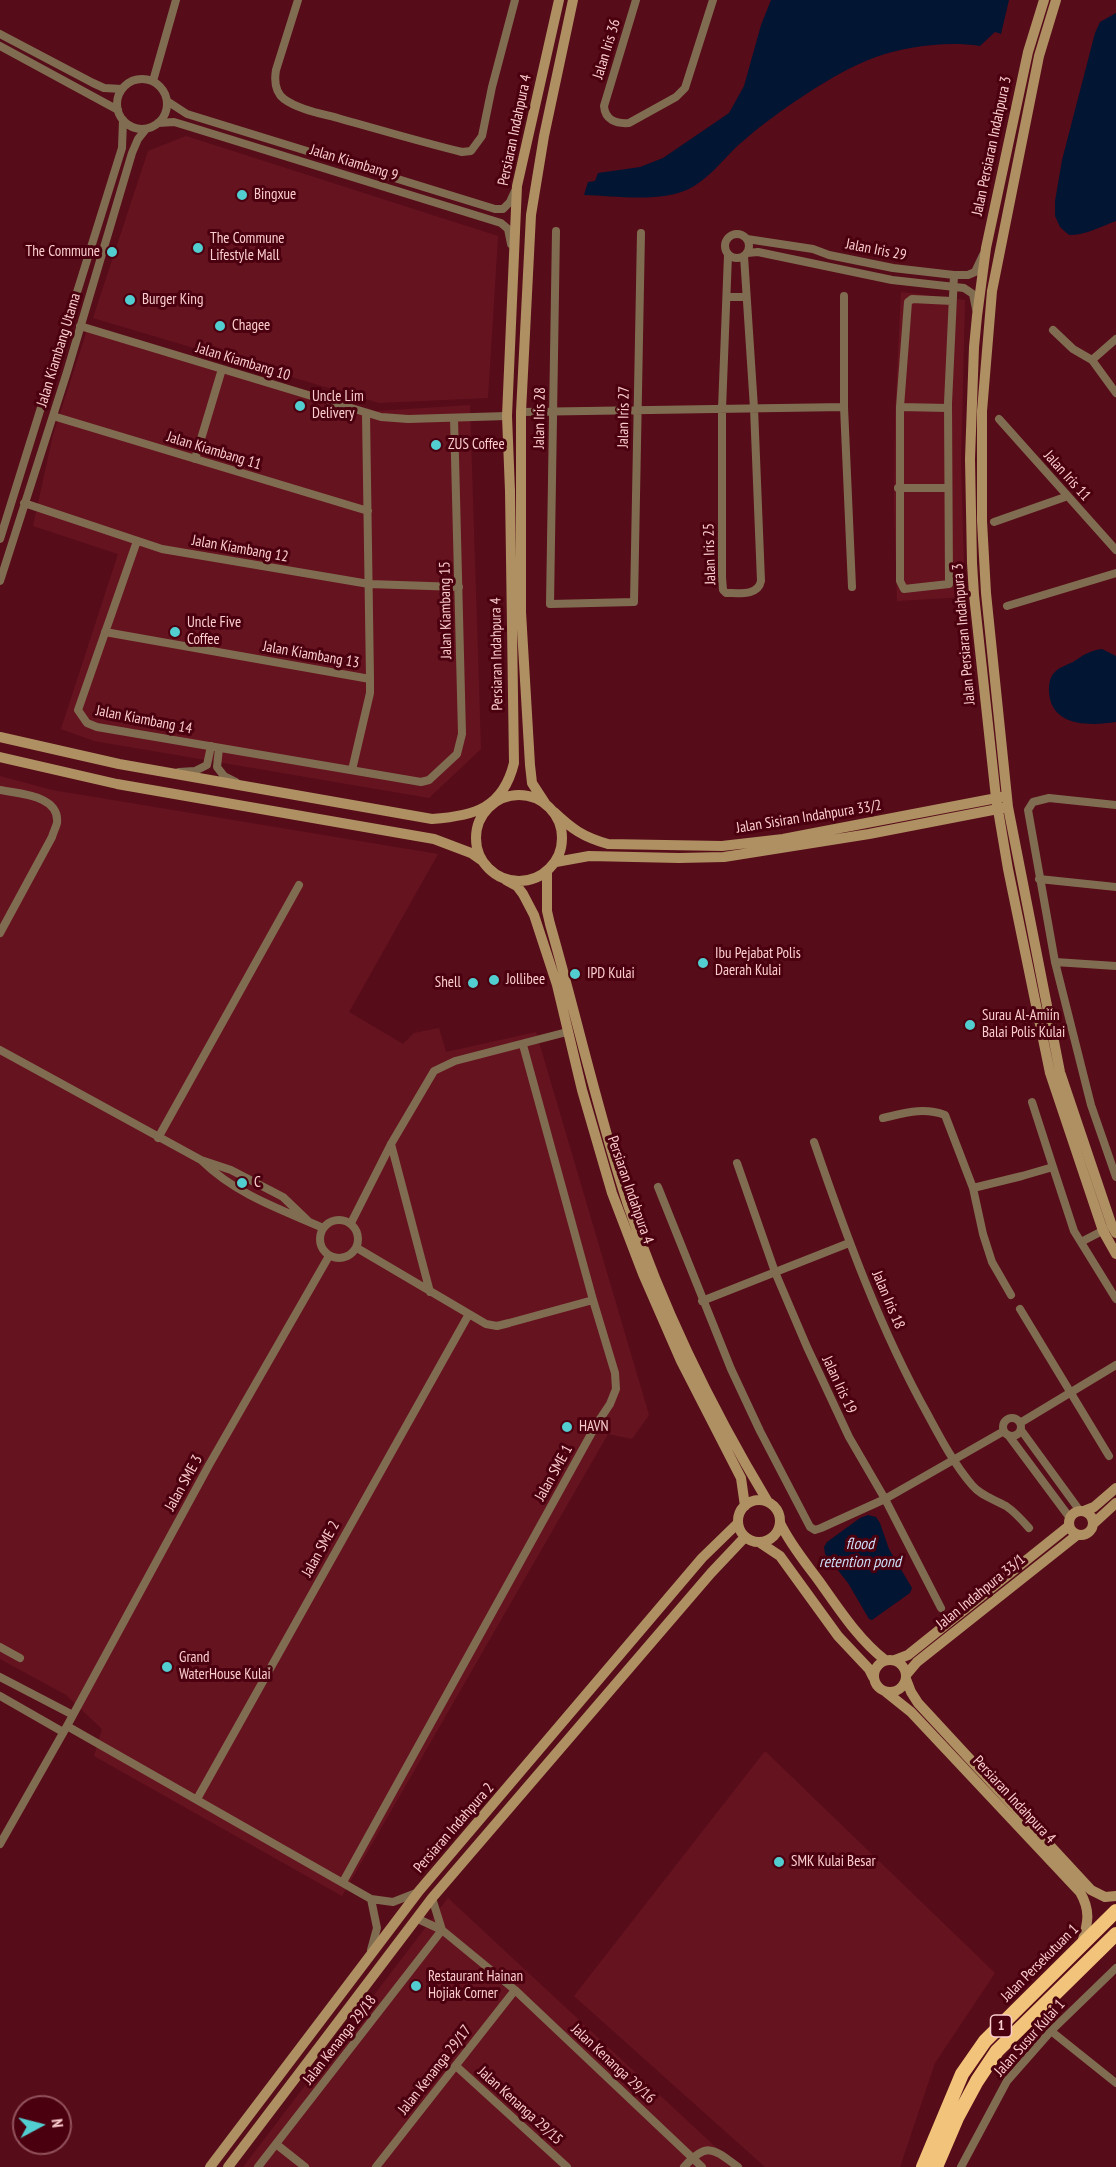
<!DOCTYPE html>
<style>
body{margin:0}
#map{position:relative;width:1116px;height:2167px;overflow:hidden;background:#570c19;font-family:"PT Sans Narrow",sans-serif}
canvas{display:block}
.north{position:absolute;left:12px;top:2095px;width:60px;height:60px;box-sizing:border-box;background:#4b0010;border:2px solid #91525c;border-radius:50%;rotate:83deg;font-size:16px;font-weight:700;line-height:24px;text-align:center;color:#fbcdcd}
.north::after{content:'';display:block;margin:auto;width:21px;height:27px;background:#52cdd0;clip-path:polygon(50% 0,100% 100%,50% 72%,0 100%)}
</style>
<div id="map">
<canvas width="1116" height="2167"></canvas>
<div class="north">N</div>
</div>
<script>
const ctx = document.querySelector('canvas').getContext('2d');
ctx.lineJoin = 'round';
function fillPath(path, color) { ctx.fillStyle = color; ctx.fill(path, 'evenodd'); }
function trace(path, color, width, dash) { ctx.strokeStyle = color; ctx.lineWidth = width; ctx.lineCap = dash ? 'butt' : 'round'; ctx.setLineDash(dash || []); ctx.stroke(path); }
function drawText(font, color, halo, rows, align = 'center') {
  ctx.font = font + ' "PT Sans Narrow",sans-serif'; ctx.lineWidth = 6; ctx.setLineDash([]); ctx.textBaseline = 'middle'; ctx.strokeStyle = halo; ctx.fillStyle = color; for (const [text, x, y, turn = 0] of rows) {
    ctx.save(); ctx.translate(x, y); ctx.rotate((+turn || 0) * Math.PI / 180); ctx.textAlign = isNaN(turn) ? turn : align; if (halo) ctx.strokeText(text, 0, 0); ctx.fillText(text, 0, 0); ctx.restore();
  }
}
const built = new Path2D(`
 M186,136L498,236L488,398L379,403L93,318L148,151Z
 M901,292L965,300L961,465L965,597L897,601L894,504L895,416Z
 M88,327L376,411L470,405L481,749L429,798L94,741L61,729L118,554L33,526L53,435Z
 M0,776L52,790L438,854L349,1012L403,1044L414,1033L439,1028L446,1052L536,1032L649,1415L632,1439L608,1434L342,1896L94,1756L102,1729L66,1695L0,1659Z
 M765,1751L995,1973L935,2063L900,2167H765L574,1996Z
 M448,1898L737,2167H243Z`);
const water = new Path2D(`
 M771,0H1009L1001,34L995,32L980,46C947,41 908,46 876,57C836,71 775,113 742,142C723,158 708,182 684,191C656,202 614,196 584,195L588,182L595,181L598,173L640,167L663,158L729,113L744,86L761,25Z
 M1116,13V221C1100,227 1086,235 1069,235L1060,227L1055,216V201L1062,160L1095,33L1100,22Z
 M1102,649L1116,656V722C1090,726 1051,727 1049,692C1049,684 1049,677 1056,671C1060,667 1067,665 1073,662C1084,655 1088,651 1102,649Z
 M868,1515L876,1517L880,1523L889,1549L912,1588L910,1593L872,1620L869,1619L848,1583L825,1554L824,1547L827,1542L860,1518Z`);
const street = new Path2D(`
 M298,0L276,70C274,82 275,92 284,99C299,110 324,114 341,119C381,130 421,142 462,152L471,151L482,136L492,87L515,0
 M636,0L604,106C605,120 616,124 629,123L676,97L685,88L713,0
 M0,34L93,83L104,88L122,89
 M0,46L118,110
 M117 104a25 25 0 1 1 50 0a25 25 0 1 1-50 0Z
 M153,81L176,0
 M167,101L187,114L495,209H503L510,202L515,191
 M158,123L174,122L184,125L501,223L508,229L511,244
 M556,231L550,604L634,602L641,233
 M725 246a12 12 0 1 1 24 0a12 12 0 1 1-24 0Z
 M747,239L813,249L829,255L893,268L954,275H968L975,272L983,255
 M747,253L758,252L892,280L964,288L973,294L976,309
 M728,255L722,409V577L723,590L726,593C739,593 758,596 761,581L754,408L744,256
 M844,296V407L852,587
 M728,297H746
 M952,301L912,299L908,302L900,407V581L904,589L949,584L948,403L954,275
 M80,326L381,417L408,419L507,416
 M1053,330L1073,349L1092,360L1116,393
 M1092,360L1116,339
 M900,407L948,408
 M521,412L844,407
 M53,416L368,511
 M999,419L1116,550
 M195,459L222,369
 M898,488H948
 M24,503L162,549L369,584L459,587
 M994,522L1068,496
 M0,539L122,148L123,120
 M137,541L78,710L87,723L97,727L421,782L429,780L457,754L462,734L454,418
 M0,581L67,372L132,153L138,139L146,129
 M1007,606L1116,573
 M105,632L370,679
 M219,748L217,767L224,776L236,782
 M352,770L370,693V679L366,414
 M179,772L195,771L207,765L211,746
 M0,790C19,794 60,795 57,823C56,827 53,833 52,837L0,933
 M1116,805L1049,798L1033,802L1028,810L1055,962L1091,1105L1116,1177
 M1039,879L1116,887
 M1055,962L1116,966
 M0,1050L201,1160L231,1170L283,1197L308,1221
 M1032,1102L1053,1167
 M883,1118C905,1113 923,1107 945,1115L973,1188L983,1234L992,1262L1011,1295
 M158,1138L299,885
 M814,1142C846,1235 880,1329 928,1415C941,1439 954,1464 972,1485C981,1496 994,1499 1006,1506C1015,1512 1022,1520 1029,1528
 M391,1144L430,1292
 M202,1161C237,1195 280,1209 323,1228
 M737,1163L775,1272L807,1347L849,1437L885,1499L941,1608
 M658,1187L731,1369L760,1431L810,1527L815,1530L821,1528L885,1499L1004,1431
 M973,1188L1022,1176L1053,1167L1074,1231L1116,1299
 M320 1239a19 19 0 1 1 38 0a19 19 0 1 1-38 0Z
 M351,1223L391,1144L434,1071L455,1061L567,1032
 M1081,1242L1106,1229
 M357,1248L486,1324L497,1326L509,1323L593,1300
 M702,1301L849,1243
 M1020,1309L1109,1456
 M1003 1427a9 9 0 1 1 18 0a9 9 0 1 1-18 0Z
 M1020,1423L1116,1365
 M1021,1430L1080,1511
 M1009,1436L1070,1518
 M0,1647L20,1658
 M0,1677L73,1715
 M0,1696L63,1732
 M67,1726L371,1899L393,1902L416,1893
 M197,1799L469,1314
 M0,1844L67,1726L209,1465L329,1256
 M343,1882L596,1425L610,1404L616,1389L615,1373L593,1300L523,1045
 M432,1898L442,1930
 M371,1899L377,1928L371,1950
 M418,1919L442,1930L515,1990L702,2167
 M1051,2031L1116,2083
 M456,2066L567,2167
 M276,2144L305,2167
 M258,2167L442,1930
 M376,2167L515,1990
 M684,2167C707,2141 714,2149 738,2167
 M961,2167L1007,2081L1051,2031L1116,1968`);
const secondary = new Path2D(`
 M1044,0L1028,52L986,248L977,316L974,347L970,459L972,563L974,595L996,798L1008,869L1050,1073L1103,1231L1116,1254
 M1056,0L1039,56L992,291L982,411V521L986,593L1008,807L1060,1072L1112,1226L1116,1233
 M0,737L119,764L432,819C475,816 503,808 514,763L510,491L507,416L517,186L559,0
 M0,757L117,784L434,839L471,853L481,860
 M476 838a43 43 0 1 1 86 0a43 43 0 1 1-86 0Z
 M545,803L532,783L530,765L521,612V412L531,215L544,136L573,0
 M554,812C572,829 583,837 608,844L722,846L783,839L1002,797
 M556,862L589,856L679,858L724,857L869,834L1003,808
 M547,872V911L550,924C577,1018 598,1113 628,1205C663,1309 712,1409 768,1502
 M506,880L517,886L523,894L534,915L557,985L582,1090L612,1193L643,1274L681,1361L741,1478L745,1506
 M738 1521a21 21 0 1 1 42 0a21 21 0 1 1-42 0Z
 M1069 1523a12 12 0 1 1 24 0a12 12 0 1 1-24 0Z
 M1084,1511L1094,1507L1116,1488
 M780,1523C790,1544 805,1562 819,1581C839,1609 858,1639 885,1660
 M1093,1524L1116,1503
 M759,1542L780,1556L838,1636L869,1669L873,1677
 M874 1676a16 16 0 1 1 32 0a16 16 0 1 1-32 0Z
 M895,1660L908,1655L1069,1526
 M906,1675L917,1662L1077,1535
 M906,1679L911,1692L918,1703L1091,1890L1105,1897L1116,1896
 M886,1692L911,1712L1080,1892C1091,1911 1088,1923 1082,1943
 M210,2167L419,1891L702,1558L738,1523
 M228,2167L432,1898L711,1573L745,1537`);
const highway = new Path2D(`
 M923,2167L962,2074L985,2041L1116,1911
 M936,2167L957,2118L977,2081L997,2051L1116,1934`);
const markers = [
 [242,195,6,"#52cdd0"],
 [198,248,6,"#52cdd0"],
 [112,252,6,"#52cdd0"],
 [130,300,6,"#52cdd0"],
 [220,326,6,"#52cdd0"],
 [300,406,6,"#52cdd0"],
 [436,445,6,"#52cdd0"],
 [175,632,6,"#52cdd0"],
 [703,963,6,"#52cdd0"],
 [575,974,6,"#52cdd0"],
 [494,980,6,"#52cdd0"],
 [473,983,6,"#52cdd0"],
 [970,1025,6,"#52cdd0"],
 [242,1183,6,"#52cdd0"],
 [567,1427,6,"#52cdd0"],
 [167,1667,6,"#52cdd0"],
 [779,1862,6,"#52cdd0"],
 [416,1986,6,"#52cdd0"]
];
const shields = [
 [1001,2026,21]
];
const shieldNames = [
 ["1",1001,2026]
];
const streetNames = [
 ["Jalan Iris 36",607,49,-73],
 ["Persiaran Indahpura 4",515,130,-78],
 ["Jalan Persiaran Indahpura 3",992,146,-78],
 ["Jalan Kiambang 9",354,163,17],
 ["Jalan Iris 29",876,250,11],
 ["Jalan Kiambang Utama",59,350,-73],
 ["Jalan Kiambang 10",243,362,17],
 ["Jalan Iris 27",624,417,-89],
 ["Jalan Iris 28",540,418,-89],
 ["Jalan Kiambang 11",214,451,17],
 ["Jalan Iris 11",1067,476,48],
 ["Jalan Kiambang 12",240,549,10],
 ["Jalan Iris 25",710,554,-92],
 ["Jalan Kiambang 15",446,610,-91],
 ["Jalan Persiaran Indahpura 3",964,634,-95],
 ["Persiaran Indahpura 4",497,654,-91],
 ["Jalan Kiambang 13",311,655,10],
 ["Jalan Kiambang 14",144,720,11],
 ["Jalan Sisiran Indahpura 33/2",809,817,-9],
 ["Persiaran Indahpura 4",630,1190,71],
 ["Jalan Iris 18",888,1300,67],
 ["Jalan Iris 19",839,1385,65],
 ["Jalan SME 1",554,1473,-61],
 ["Jalan SME 3",184,1483,-61],
 ["Jalan SME 2",321,1549,-61],
 ["Jalan Indahpura 33/1",981,1592,-39],
 ["Persiaran Indahpura 4",1014,1800,47],
 ["Persiaran Indahpura 2",454,1828,-49],
 ["Jalan Persekutuan 1",1040,1963,-45],
 ["Jalan Susur Kulai 1",1030,2038,-48],
 ["Jalan Kenanga 29/18",340,2040,-52],
 ["Jalan Kenanga 29/16",613,2064,43],
 ["Jalan Kenanga 29/17",435,2070,-52],
 ["Jalan Kenanga 29/15",520,2106,42]
];
const poiNames = [
 ["Bingxue",254,195],
 ["The Commune",210,239],
 ["Lifestyle Mall",210,256],
 ["The Commune",100,252,"right"],
 ["Burger King",142,300],
 ["Chagee",232,326],
 ["Uncle Lim",312,397],
 ["Delivery",312,414],
 ["ZUS Coffee",448,445],
 ["Uncle Five",187,623],
 ["Coffee",187,640],
 ["Ibu Pejabat Polis",715,954],
 ["Daerah Kulai",715,971],
 ["IPD Kulai",587,974],
 ["Jollibee",506,980],
 ["Shell",461,983,"right"],
 ["Surau Al-Amiin",982,1016],
 ["Balai Polis Kulai",982,1033],
 ["C",254,1183],
 ["HAVN",579,1427],
 ["Grand",179,1658],
 ["WaterHouse Kulai",179,1675],
 ["SMK Kulai Besar",791,1862],
 ["Restaurant Hainan",428,1977],
 ["Hojiak Corner",428,1994]
];
const waterNames = [
 ["flood",860,1544],
 ["retention pond",860,1562]
];
fillPath(built, '#661320');
fillPath(water, '#021533');
trace(street, '#806d51', 8);
trace(secondary, '#ae9062', 10);
trace(highway, '#f2c37b', 14);
for (const [x, y, r, color] of markers) { const dot = new Path2D(); dot.arc(x, y, r, 0, 2 * Math.PI); ctx.fillStyle = color; ctx.fill(dot); trace(dot, '#4b0010', 2); }
for (const [x, y, w] of shields) { const box = new Path2D(); box.roundRect(x - w / 2, y - 11, w, 22, 4.5); ctx.fillStyle = '#4b0010'; ctx.fill(box); trace(box, '#fbcdcd', 1.5); }
drawText('bold 14px', '#fbcdcd', null, shieldNames);
drawText('15px', '#fbcdcd', '#4b0010', streetNames);
drawText('15px', '#fbcdcd', '#4b0010', poiNames, 'left');
drawText('italic 16px', '#ccddf6', '#4b0010', waterNames);
</script>
